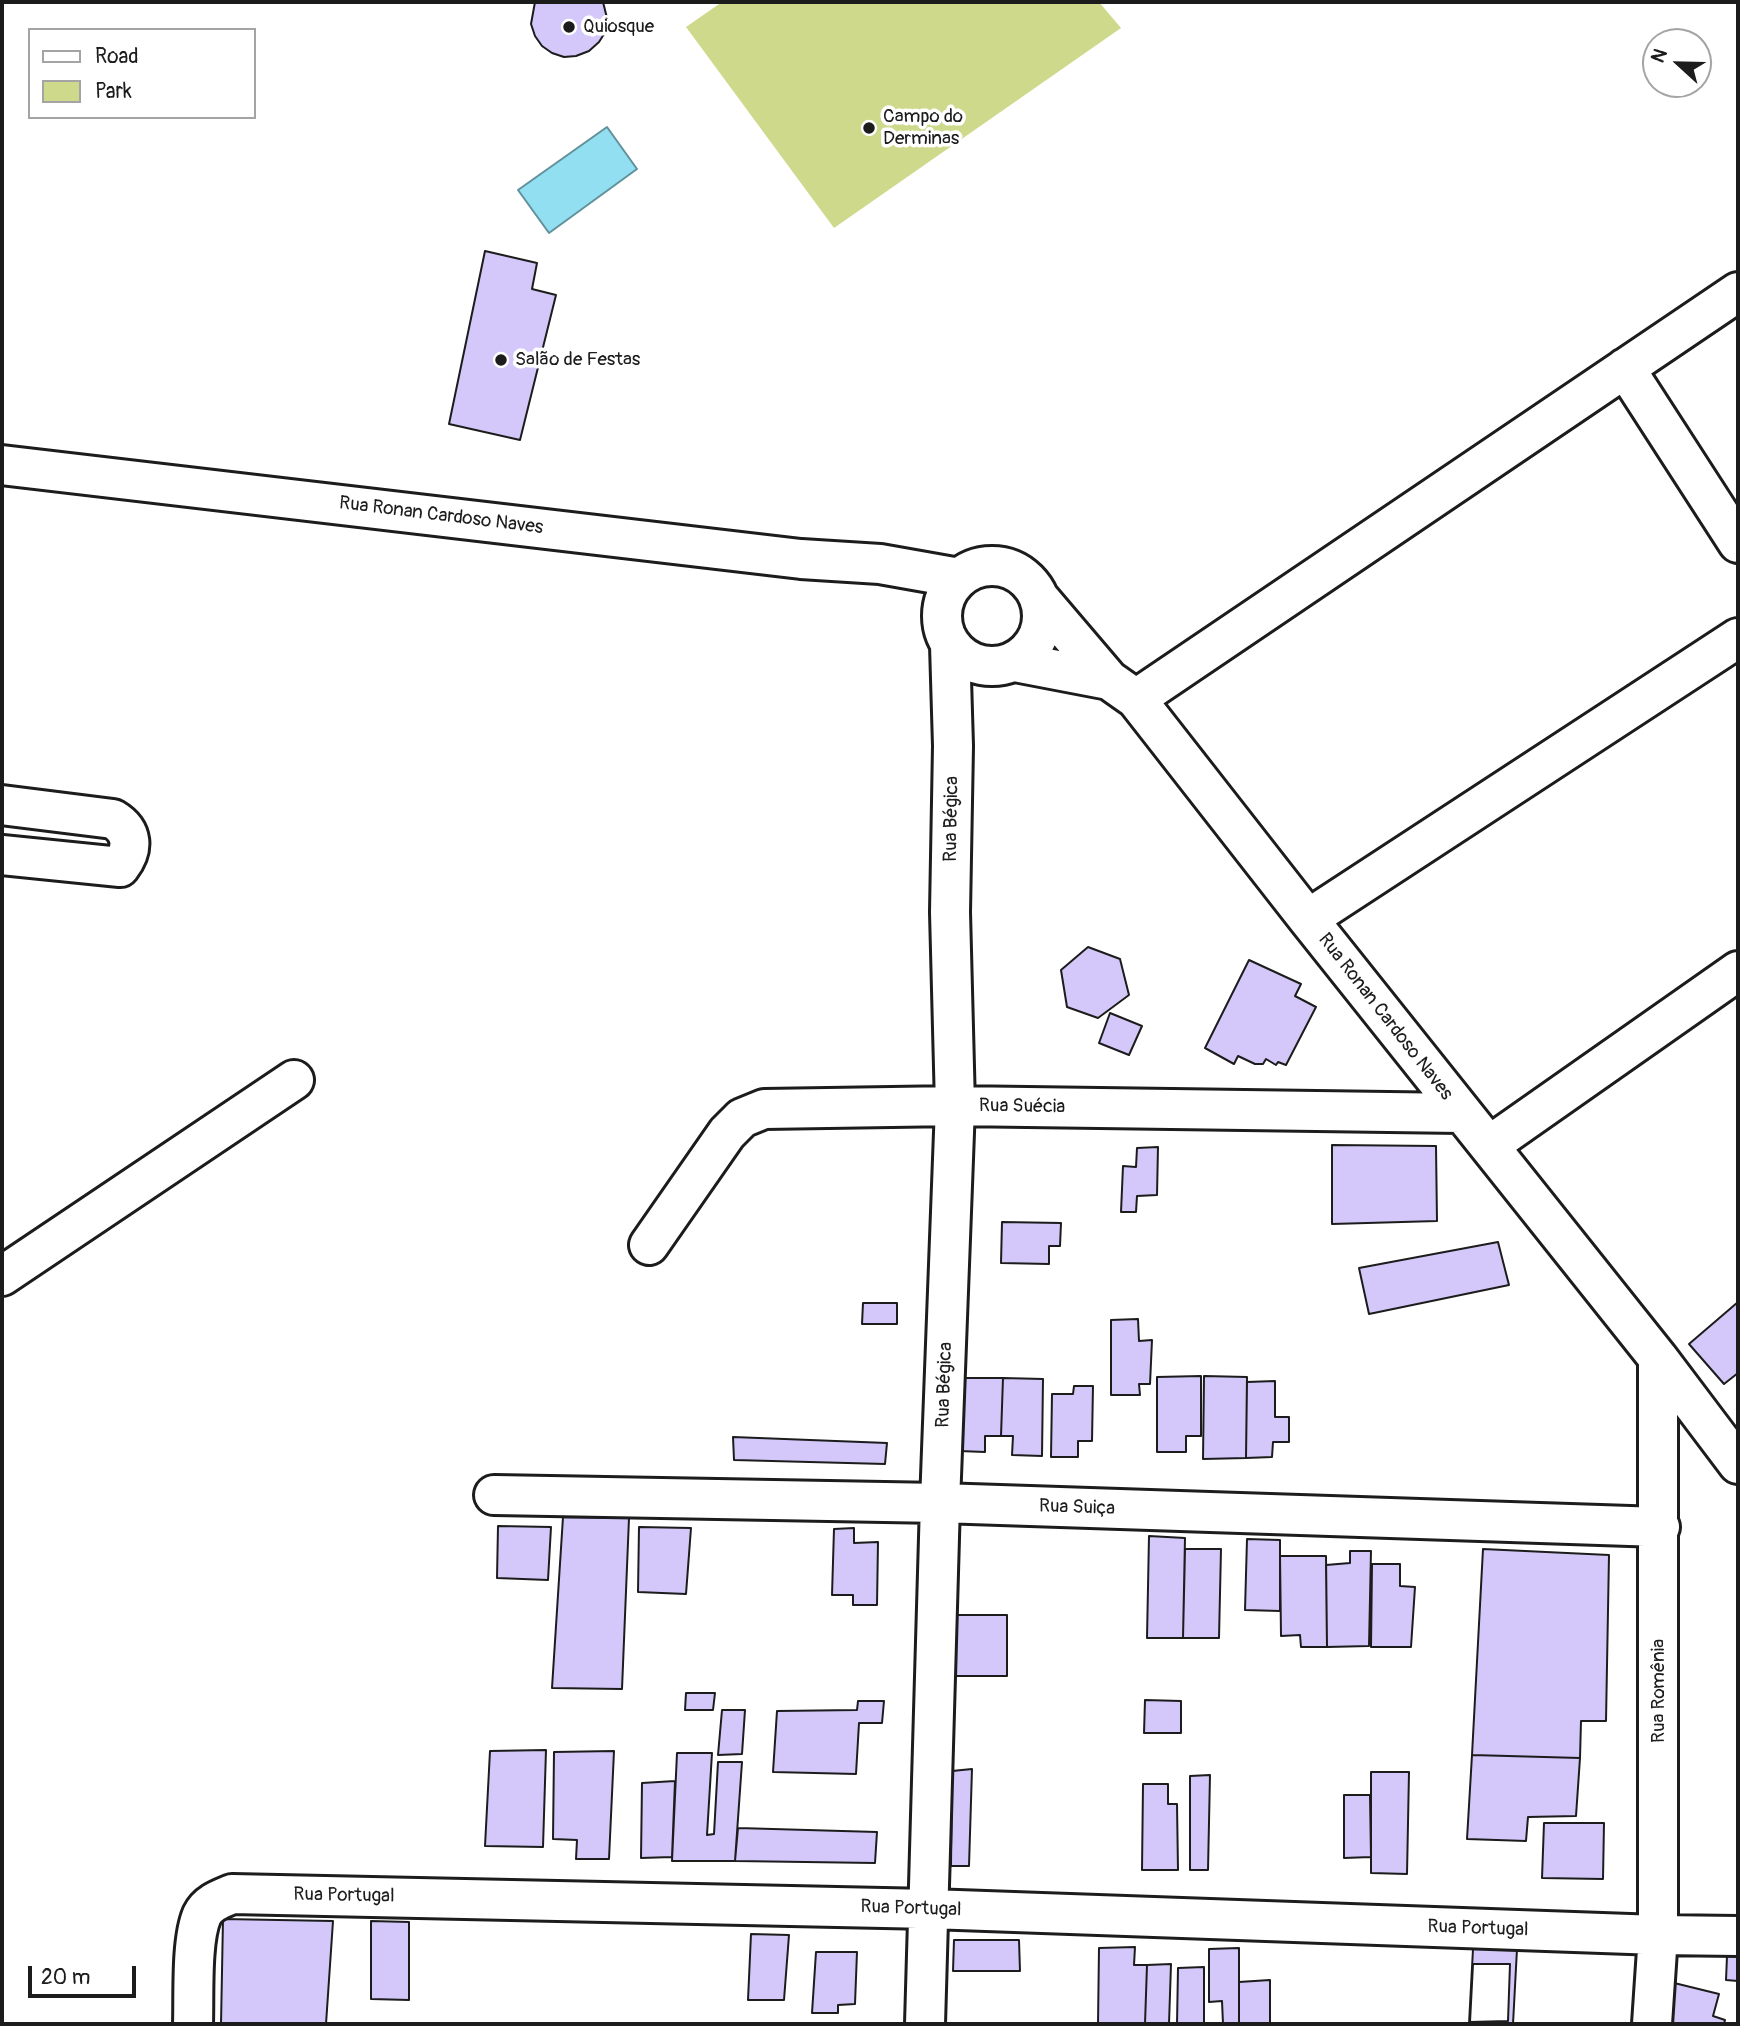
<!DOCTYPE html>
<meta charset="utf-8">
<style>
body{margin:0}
#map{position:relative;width:1740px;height:2026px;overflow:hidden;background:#fff;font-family:Pangolin,sans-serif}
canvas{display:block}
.frame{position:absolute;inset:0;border:4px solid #1c1c1c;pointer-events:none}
.legend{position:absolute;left:28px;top:28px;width:228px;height:91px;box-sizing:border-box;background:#fff;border:2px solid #a4a4a4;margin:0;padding:9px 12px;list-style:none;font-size:21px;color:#1c1c1c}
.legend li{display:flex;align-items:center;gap:14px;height:35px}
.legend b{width:35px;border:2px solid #a4a4a4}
.north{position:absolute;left:1642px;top:28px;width:70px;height:70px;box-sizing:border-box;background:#fff;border:2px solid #a4a4a4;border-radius:50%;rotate:292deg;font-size:19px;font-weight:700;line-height:28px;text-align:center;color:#1c1c1c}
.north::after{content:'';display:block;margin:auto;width:24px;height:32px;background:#1c1c1c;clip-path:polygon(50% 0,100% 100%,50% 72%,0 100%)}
.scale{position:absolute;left:28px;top:1966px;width:108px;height:32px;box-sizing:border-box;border:4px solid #1c1c1c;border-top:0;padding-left:9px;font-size:21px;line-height:24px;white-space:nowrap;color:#1c1c1c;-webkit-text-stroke:5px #fff;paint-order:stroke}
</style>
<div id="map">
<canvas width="1740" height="2026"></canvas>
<div class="frame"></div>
<ul class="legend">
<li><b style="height:9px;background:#fff"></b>Road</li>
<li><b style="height:19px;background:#ced98c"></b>Park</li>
</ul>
<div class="north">N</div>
<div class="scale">20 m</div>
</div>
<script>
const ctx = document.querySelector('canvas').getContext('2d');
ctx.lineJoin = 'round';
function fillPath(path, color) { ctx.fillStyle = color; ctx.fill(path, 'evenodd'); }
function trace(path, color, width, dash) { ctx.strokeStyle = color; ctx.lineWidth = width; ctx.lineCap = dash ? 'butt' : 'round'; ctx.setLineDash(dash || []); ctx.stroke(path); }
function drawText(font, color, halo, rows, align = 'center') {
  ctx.font = font + ' Pangolin,sans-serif'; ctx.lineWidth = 7; ctx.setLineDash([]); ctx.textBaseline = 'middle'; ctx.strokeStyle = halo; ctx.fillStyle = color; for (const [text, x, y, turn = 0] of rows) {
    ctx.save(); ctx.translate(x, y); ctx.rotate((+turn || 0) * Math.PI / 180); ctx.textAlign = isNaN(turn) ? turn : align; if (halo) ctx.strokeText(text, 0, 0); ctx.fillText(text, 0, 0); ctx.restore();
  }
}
const green = new Path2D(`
 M722,2H1099L1121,28L834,228L686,27Z`);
const water = new Path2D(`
 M607,127L637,169L549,233L518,190Z`);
const building = new Path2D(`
 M535,2H603L607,18L606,31L599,42L589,51L576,56L564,57L552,53L542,46L535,36L531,24Z
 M485,251L537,263L532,289L556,295L520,440L449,424Z
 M1088,947L1120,959L1129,995L1098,1018L1067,1007L1061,970Z
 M1249,960L1301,984L1295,996L1316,1007L1286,1065L1278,1062L1276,1065L1266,1059L1263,1064H1255L1238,1056L1234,1064L1205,1048Z
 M1110,1013L1142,1026L1129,1055L1099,1043Z
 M1332,1145L1436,1146L1437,1221L1332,1224Z
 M1158,1147L1157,1195L1137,1196L1136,1212H1121L1123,1166L1136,1167L1137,1148Z
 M1002,1222L1061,1223L1060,1246H1049V1264L1001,1263Z
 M1498,1242L1509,1285L1369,1314L1359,1268Z
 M1738,1302V1373L1724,1384L1689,1344Z
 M863,1303H897V1324H862Z
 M1138,1319L1139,1341L1152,1340L1150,1384H1139L1140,1395H1111V1320Z
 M1201,1376V1436H1186V1452H1157V1377Z
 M1204,1376L1247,1377L1246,1458L1203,1459Z
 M962,1378H1003L1001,1436H985V1452L959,1451Z
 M1003,1378L1043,1379L1042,1456L1012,1455L1013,1436H1001Z
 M1275,1381V1417H1289V1442H1273L1272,1457L1246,1458L1247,1382Z
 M1074,1386H1093L1092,1441H1078V1457H1051L1052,1394H1073Z
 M733,1437L887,1443L885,1464L734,1460Z
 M563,1517L629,1518L622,1689L552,1688Z
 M498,1526L551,1527L548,1580L497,1578Z
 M639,1527L691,1528L686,1594L638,1592Z
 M854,1528V1543L878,1542L877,1605H853V1595H832L834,1529Z
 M1149,1536L1185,1538L1183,1638H1147Z
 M1247,1539L1280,1540V1611L1245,1610Z
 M1185,1549H1221L1219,1638H1183Z
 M1483,1549L1609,1555L1606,1721H1581L1580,1758L1472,1755Z
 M1350,1551H1371L1369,1646L1327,1647L1326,1565L1350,1563Z
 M1280,1556H1326L1327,1647H1301L1300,1635L1281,1636Z
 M1372,1564H1400V1586L1415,1587L1411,1647H1371Z
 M954,1615H1007V1676H953Z
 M686,1693H715L713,1710H685Z
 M1145,1700L1181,1701V1733H1144Z
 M858,1701H884L882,1723H859L856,1774L773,1772L777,1711L857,1710Z
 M722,1710H745L742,1754L718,1755Z
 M546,1750L543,1847L485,1846L490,1751Z
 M614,1751L609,1859H576L577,1840L553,1839L554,1752Z
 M677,1753H712L707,1835L714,1834L718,1762H742L735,1861H672Z
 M1472,1755L1580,1758L1576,1816L1528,1817L1526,1841L1467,1839Z
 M972,1769L969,1866H951L952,1771Z
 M1371,1772H1409L1407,1874L1371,1873Z
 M1210,1775L1208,1870H1190V1776Z
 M675,1781L672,1857L641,1858L642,1783Z
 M1143,1784H1168V1804H1177L1178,1870H1142Z
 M1344,1795H1370L1371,1857L1344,1858Z
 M1544,1823H1604L1603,1879L1542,1878Z
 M738,1828L877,1832L875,1863L735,1861Z
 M223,1919L333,1921L326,2024H221Z
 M371,1921L409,1922V2000L371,1999Z
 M751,1934L789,1935L784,2000H748Z
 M954,1940H1019L1020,1971H953Z
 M1135,1947L1134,1965H1147L1145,2024H1098L1099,1948Z
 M1239,1948V2024H1223L1222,2001L1209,2002V1949Z
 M1473,1949H1517L1513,2024H1469Z
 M816,1952H857L855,2004L838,2005V2013H812Z
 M1727,1956H1738V1981L1726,1980Z
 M1171,1964L1169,2024H1145L1147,1965Z
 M1473,1964H1510L1508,2021L1470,2022Z
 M1204,1967V2024H1177L1178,1968Z
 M1270,1980V2024H1239V1982Z
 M1662,1980L1719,1994L1713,2016L1725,2020L1724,2024H1658Z`);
const minor = new Path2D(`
 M1625,368L1738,543
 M2,465L801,559L880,564L959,578
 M942 616a50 50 0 1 1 100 0a50 50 0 1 1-100 0Z
 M1040,599L1109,680L1136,699L1308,919L1658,1358L1738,1464
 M1015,662L1109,680
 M1136,699L1738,292
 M2,805L113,819C133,831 134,849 120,867L2,855
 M1308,919L1738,638
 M1490,1145L1738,971
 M649,1245L727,1133L742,1118L764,1109L955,1106L1461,1113
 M2,1276L294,1080
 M494,1495L940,1503L1660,1527
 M193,2024C194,1996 191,1940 202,1915C208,1903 220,1899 232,1894L930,1909L1658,1935L1738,1936
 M925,2024L940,1503L955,1106L950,912L953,746L950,645
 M1652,2024L1658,1935V1358`);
const markers = [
 [569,27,7,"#1c1c1c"],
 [869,128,7,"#1c1c1c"],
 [501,360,7,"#1c1c1c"]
];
const poiNames = [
 ["Quiosque",583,27],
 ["Campo do",883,117],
 ["Derminas",883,139],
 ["Salão de Festas",515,360]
];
const streetNames = [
 ["Rua Ronan Cardoso Naves",441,516,7],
 ["Rua Bégica",952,819,-89],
 ["Rua Ronan Cardoso Naves",1385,1017,52],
 ["Rua Suécia",1022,1107,1],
 ["Rua Bégica",945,1385,-88],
 ["Rua Suiça",1077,1508,2],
 ["Rua Romênia",1659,1691,-90],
 ["Rua Portugal",344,1896,1],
 ["Rua Portugal",911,1909,2],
 ["Rua Portugal",1478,1929,2]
];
fillPath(green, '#ced98c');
fillPath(water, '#91dff0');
trace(water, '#62919b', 2);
fillPath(building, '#d4c8fa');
trace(building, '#1c1c1c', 2);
trace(minor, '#1c1c1c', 44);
trace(minor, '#fff', 38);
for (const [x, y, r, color] of markers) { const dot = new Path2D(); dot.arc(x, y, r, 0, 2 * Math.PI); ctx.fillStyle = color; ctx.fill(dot); trace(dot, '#fff', 2.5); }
drawText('19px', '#1c1c1c', '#fff', poiNames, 'left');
drawText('19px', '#1c1c1c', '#fff', streetNames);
</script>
